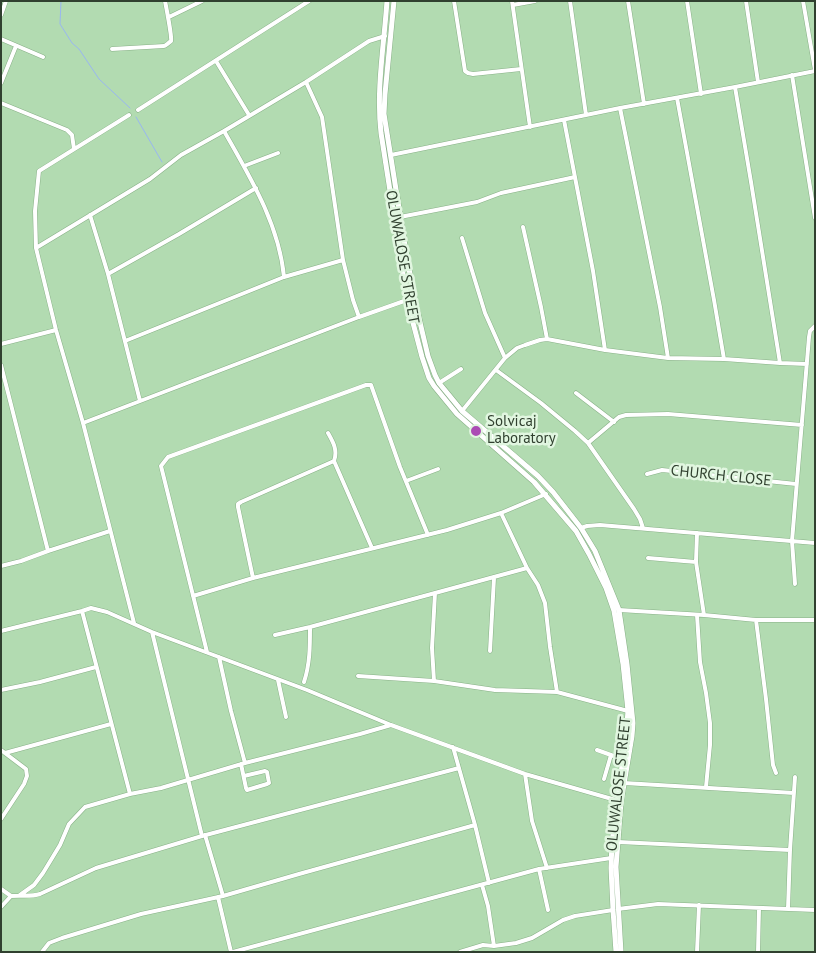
<!DOCTYPE html>
<style>
body{margin:0}
#map{position:relative;width:816px;height:953px;overflow:hidden;background:#b2dbb1;font-family:"PT Sans",sans-serif}
canvas{display:block}
.frame{position:absolute;inset:0;border:2px solid #30402f;pointer-events:none}
</style>
<div id="map">
<canvas width="816" height="953"></canvas>
<div class="frame"></div>
</div>
<script>
const ctx = document.querySelector('canvas').getContext('2d');
ctx.lineJoin = 'round';
function trace(path, color, width, dash) { ctx.strokeStyle = color; ctx.lineWidth = width; ctx.lineCap = dash ? 'butt' : 'round'; ctx.setLineDash(dash || []); ctx.stroke(path); }
function drawText(font, color, halo, rows, align = 'center') {
  ctx.font = font + ' "PT Sans",sans-serif'; ctx.lineWidth = 5; ctx.setLineDash([]); ctx.textBaseline = 'middle'; ctx.strokeStyle = halo; ctx.fillStyle = color; for (const [text, x, y, turn = 0] of rows) {
    ctx.save(); ctx.translate(x, y); ctx.rotate((+turn || 0) * Math.PI / 180); ctx.textAlign = isNaN(turn) ? turn : align; if (halo) ctx.strokeText(text, 0, 0); ctx.fillText(text, 0, 0); ctx.restore();
  }
}
const stream = new Path2D(`
 M61,1L60,24L72,43L79,49L99,79L130,108
 M136,117L162,162`);
const street = new Path2D(`
 M454,1L465,71L468,73L473,74L521,69
 M512,1L530,127
 M570,1L586,115
 M628,1L644,104
 M687,1L701,94
 M746,1L758,82
 M803,1L815,70
 M513,5L535,1
 M1,15L6,1
 M169,17L202,1
 M1,39L43,57
 M112,49L164,46C165,46 170,42 171,41C172,38 166,6 165,1
 M216,61L249,115
 M792,75L815,218
 M306,82L322,117L343,260L353,300L359,317
 M1,83L16,46
 M735,87L751,182L780,363
 M677,98L714,300L724,359
 M1,103L67,130L72,135L74,149
 M620,108L660,307L668,358
 M138,110L309,1
 M129,115L39,171L35,211L36,248L56,330L83,423L134,623
 M564,120L593,271L605,350
 M224,131C250,177 279,224 284,277
 M391,155L620,108L735,87L815,71
 M244,166L278,153
 M90,215L108,274L140,401
 M400,217L477,202L501,193L575,177
 M523,227L541,307L547,339
 M462,238L485,313L505,358
 M36,248L150,179L181,155L224,131L306,82L369,41L385,36
 M108,274L179,234L256,188
 M125,341L284,277L343,260
 M1,344L56,330
 M1,365L48,551
 M496,370L541,403L575,431L588,443L634,509L640,519L643,528
 M439,383L461,369
 M576,393L614,422
 M462,411L505,358L517,348L525,345L540,340L547,339L605,350L668,358L724,359L780,363L807,364
 M83,423L359,317L407,300
 M328,433C333,442 338,450 334,461L372,548
 M588,443L619,417L626,415L668,414L802,425
 M647,474L662,470L796,484
 M406,481L438,469
 M501,513L527,568L538,585L545,603L550,647L557,692
 M581,528L587,526L600,525L815,543
 M697,533L696,562L704,615
 M648,558L696,562
 M1,566L21,561L48,551L110,531
 M253,578L238,507V504L241,502L334,461
 M795,584L792,541L809,337L810,331L815,326
 M193,596L253,578L447,530L501,513L546,494
 M619,610L704,615L756,620H815
 M82,611L130,794
 M697,615L700,662L706,693L710,723V745L706,787
 M756,620L766,699L773,765L776,773
 M1,631L82,611L91,608L107,612L152,632L307,690L391,725L525,774L619,801
 M152,632L202,836
 M275,635L310,627L527,568
 M490,651L494,578
 M207,652L161,466L168,457L366,385H371L400,467L428,535
 M219,657L231,711L245,763
 M358,676L434,681L495,690L557,692L628,711
 M278,680L286,717
 M434,681L432,648L435,593
 M304,682C310,664 310,646 310,627
 M1,690L40,682L96,667
 M453,747L475,825L489,883
 M1,750L26,769L27,776L24,784L1,819
 M597,750L611,755
 M5,753L111,724
 M241,764L246,788L247,790L267,784L269,783L267,772L265,771L244,776
 M525,774L532,821L547,868
 M604,779L611,755L622,759
 M624,783L794,793
 M205,835L223,896
 M618,842L790,850
 M539,869L548,910
 M482,885L488,906L494,946
 M1,889L11,896
 M20,895L34,885L43,873L60,845L69,824L85,807L130,794L161,788L245,763L360,734L391,725
 M218,897L231,952
 M1,907L11,896C21,895 31,897 40,894L96,868L202,836L459,768
 M618,909L658,904L815,910
 M788,909L790,850L795,777
 M42,952L49,943L62,938L141,914L223,896L299,874L475,825
 M233,952L539,869L611,858
 M460,952L483,945L494,946L516,943L532,938L563,920L575,916L613,910
 M697,952L699,905
 M758,952L759,908`);
const secondary = new Path2D(`
 M387,1C384,45 376,90 381,133L407,300L422,357L429,378L434,386L457,414L534,482L576,531L589,554L606,588L614,611L623,664L628,711L626,735L612,842L611,868L613,910L616,952
 M394,1L385,94L384,114L404,240L414,297L428,356L435,375L439,383L462,411L538,476L553,492L581,528L595,551L619,610L627,664L633,723L632,736L621,802L616,867L621,952`);
const markers = [
 [476,431,6,"#ab4cb4"]
];
const streetNames = [
 ["OLUWALOSE STREET",402,257,80],
 ["CHURCH CLOSE",721,476,6],
 ["OLUWALOSE STREET",619,784,-84]
];
const poiNames = [
 ["Solvicaj",487,422],
 ["Laboratory",487,439]
];
trace(stream, '#99b6f1', 1);
trace(street, '#88b087', 5);
trace(secondary, '#88b087', 6);
trace(street, '#fff', 4);
trace(secondary, '#fff', 5);
for (const [x, y, r, color] of markers) { const dot = new Path2D(); dot.arc(x, y, r, 0, 2 * Math.PI); ctx.fillStyle = color; ctx.fill(dot); trace(dot, '#e1f6e0', 2); }
drawText('15px', '#30402f', '#e1f6e0', streetNames);
drawText('15px', '#30402f', '#e1f6e0', poiNames, 'left');
</script>
